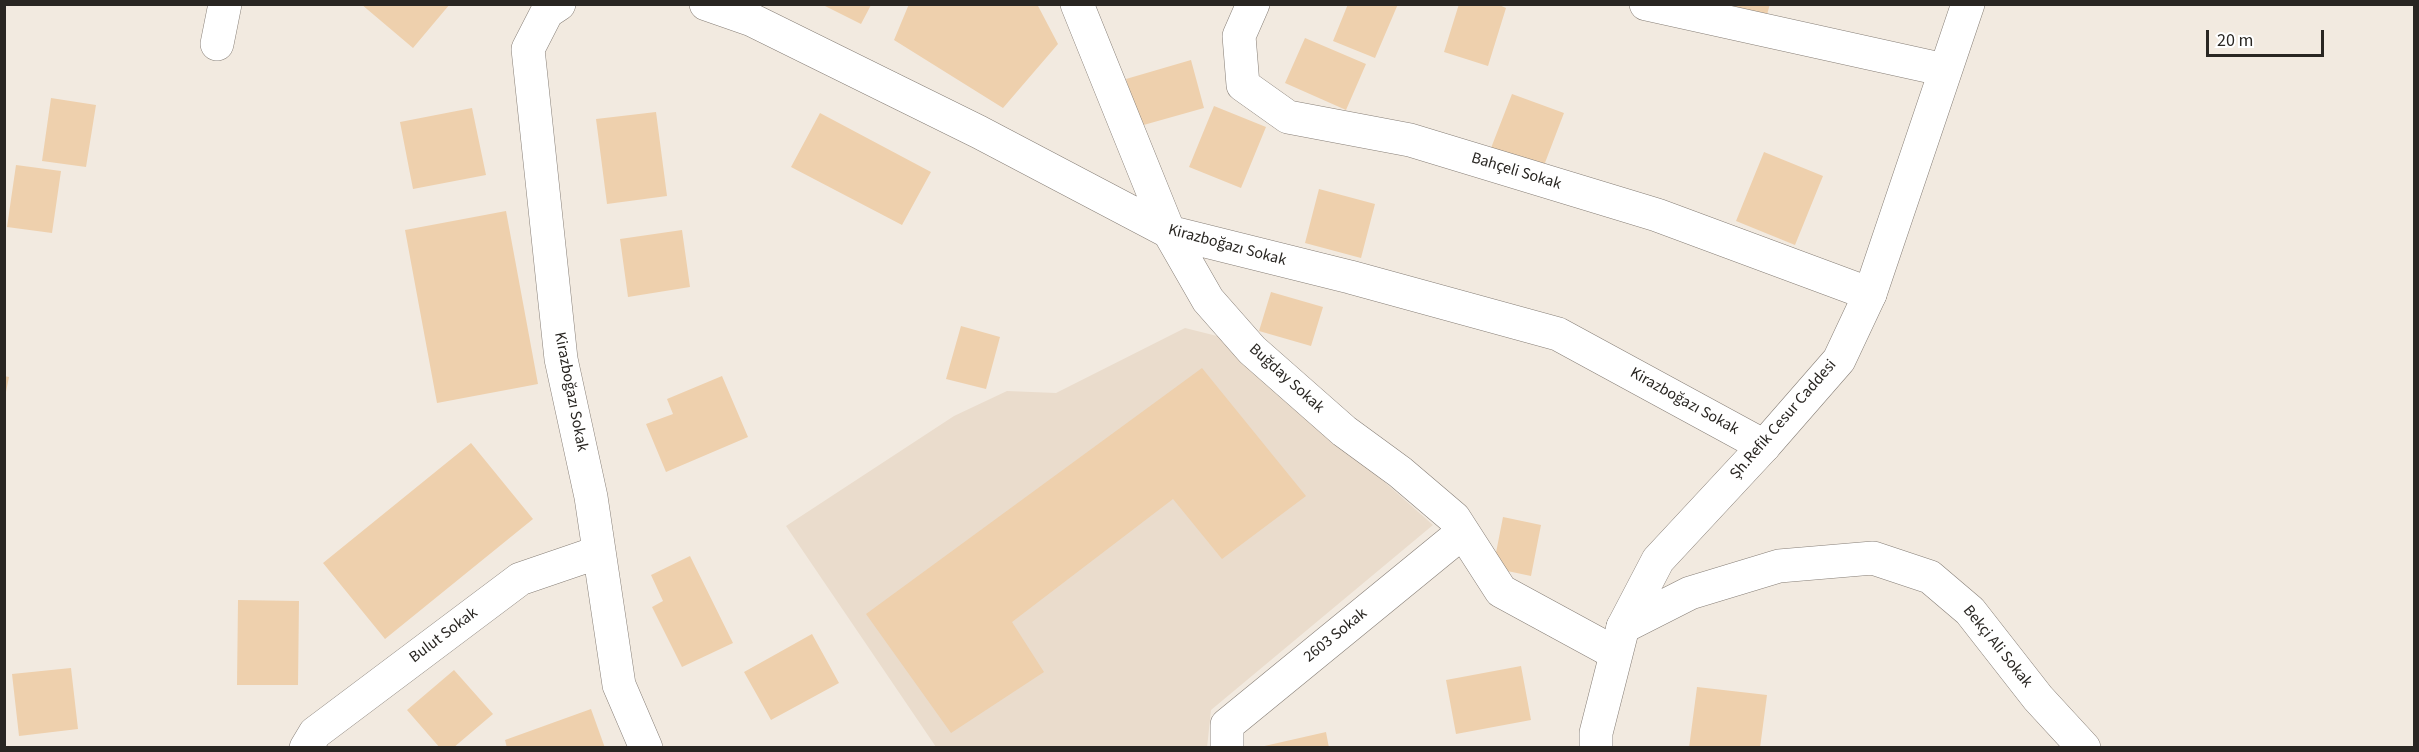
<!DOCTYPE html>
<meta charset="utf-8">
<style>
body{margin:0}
#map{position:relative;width:2419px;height:752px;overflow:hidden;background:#f2eae0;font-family:"Source Sans 3",sans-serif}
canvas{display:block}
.frame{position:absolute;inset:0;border:6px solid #292622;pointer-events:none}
.scale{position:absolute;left:2206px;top:30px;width:118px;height:27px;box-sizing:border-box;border:3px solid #292622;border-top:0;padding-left:8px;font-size:18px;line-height:21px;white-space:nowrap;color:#292622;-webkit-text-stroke:4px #fff;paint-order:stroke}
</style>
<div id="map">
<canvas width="2419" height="752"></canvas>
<div class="frame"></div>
<div class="scale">20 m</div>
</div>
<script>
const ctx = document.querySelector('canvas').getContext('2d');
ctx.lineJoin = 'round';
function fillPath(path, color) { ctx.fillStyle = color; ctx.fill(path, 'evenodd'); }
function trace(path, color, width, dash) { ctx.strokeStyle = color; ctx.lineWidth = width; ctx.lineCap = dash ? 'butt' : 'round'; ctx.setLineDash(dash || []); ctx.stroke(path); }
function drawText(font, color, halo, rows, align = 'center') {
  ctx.font = font + ' "Source Sans 3",sans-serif'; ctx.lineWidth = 4.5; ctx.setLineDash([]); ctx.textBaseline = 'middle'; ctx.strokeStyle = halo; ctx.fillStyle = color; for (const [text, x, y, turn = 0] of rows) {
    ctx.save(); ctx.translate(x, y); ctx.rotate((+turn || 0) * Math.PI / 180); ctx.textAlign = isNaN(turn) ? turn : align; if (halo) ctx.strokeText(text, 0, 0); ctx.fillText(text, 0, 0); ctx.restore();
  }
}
const built = new Path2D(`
 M1185,328L1221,337L1433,525L1211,710L1207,748L936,747L786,526L954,416L1007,391L1056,393Z`);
const building = new Path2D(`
 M361,4H450L413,48Z
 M909,4H1037L1058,44L1003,108L894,40Z
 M1348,4H1398L1375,58L1333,41Z
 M1459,4H1497L1506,8L1488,66L1444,52Z
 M1728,4H1770L1766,18Z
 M823,5H871L861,24Z
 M1305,38L1366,64L1346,110L1285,83Z
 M1191,60L1204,108L1140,126L1126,79Z
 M1512,94L1564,113L1543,168L1491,148Z
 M51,98L96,105L86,167L42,161Z
 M1214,106L1266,127L1241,188L1189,167Z
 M472,108L486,175L413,189L400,122Z
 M656,112L667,196L607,204L596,119Z
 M820,113L931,172L902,225L791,167Z
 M1764,152L1823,176L1795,245L1736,221Z
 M16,165L61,171L52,233L7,227Z
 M1319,189L1375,204L1361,258L1305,243Z
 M506,211L538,384L437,403L405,230Z
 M682,230L690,287L628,297L620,239Z
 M1271,292L1323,307L1311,346L1259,331Z
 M961,326L1000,337L986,389L946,379Z
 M1202,368L1306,496L1222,559L1173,499L1012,622L1044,672L951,733L866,614Z
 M4,376L9,377L6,392H4Z
 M722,376L748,437L666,472L646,424L673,414L667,399Z
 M471,443L533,519L385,639L323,563Z
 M1503,517L1541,525L1531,576L1493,568Z
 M690,556L733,643L682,667L652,607L663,601L651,575Z
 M238,600L299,601L298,685H237Z
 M812,634L839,683L771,720L744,672Z
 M1521,666L1531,720L1456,734L1446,680Z
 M71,668L78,729L19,736L12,674Z
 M454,670L493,714L453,748H440L407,710Z
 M1697,687L1767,695L1760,748H1689Z
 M591,709L605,748H507L505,740Z
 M1326,732L1329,748H1260V747Z`);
const street = new Path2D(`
 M559,4L547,12L528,49L561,359L591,497L619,685L646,748
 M706,4L752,20L979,132L1169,232L1350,277L1558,334L1764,446
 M1077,4L1169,232L1208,300L1252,350L1344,431L1400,472L1454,518L1501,591L1615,653
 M1253,4L1239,36L1243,85L1288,117L1410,140L1657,215L1870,294
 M1646,4L1945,70
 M217,44L225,4
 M1623,627L1690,593L1779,566L1873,558L1930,577L1970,611L2038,698L2084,748
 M306,748L315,733L520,579L599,552
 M1227,748V725L1463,532`);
const secondary = new Path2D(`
 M1596,748V733L1623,627L1658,560L1764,446L1839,360L1870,294L1968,4`);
const streetNames = [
 ["Bahçeli Sokak",1516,172,17],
 ["Kirazboğazı Sokak",1227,246,15],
 ["Buğday Sokak",1286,379,42],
 ["Kirazboğazı Sokak",570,392,79],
 ["Kirazboğazı Sokak",1684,402,29],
 ["Şh.Refik Cesur Caddesi",1784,420,-49],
 ["Bulut Sokak",444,636,-37],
 ["2603 Sokak",1336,636,-39],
 ["Bekçi Ali Sokak",1997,647,51]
];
fillPath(built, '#eadccc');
fillPath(building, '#eed0ad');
trace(street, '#867e76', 34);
trace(secondary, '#867e76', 34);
trace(street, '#fff', 33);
trace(secondary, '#fff', 33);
drawText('16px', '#292622', '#fff', streetNames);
</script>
